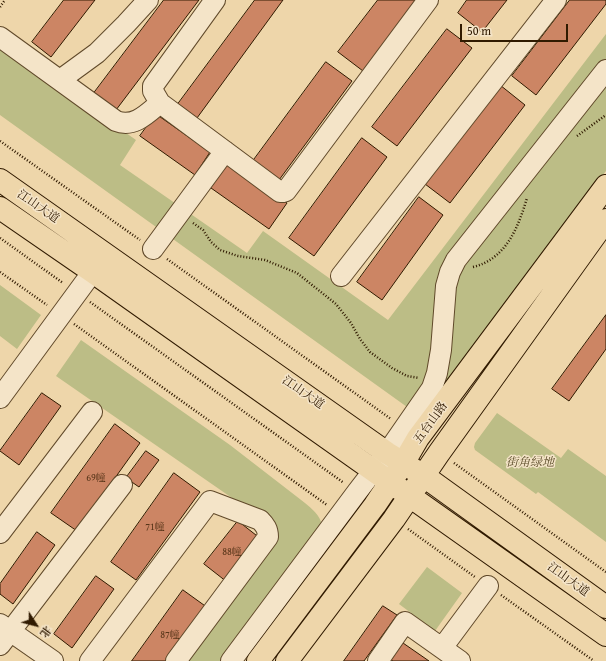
<!DOCTYPE html>
<meta charset="utf-8">
<style>
body{margin:0}
#map{position:relative;width:606px;height:661px;overflow:hidden;background:#eed6aa;font-family:"Gentium Book Plus","Noto Serif SC",serif}
canvas{display:block}
.north{position:absolute;left:16px;top:605px;width:40px;height:40px;-webkit-text-stroke:3px #f4e4c8;paint-order:stroke;rotate:126deg;font-size:11px;font-weight:700;line-height:16px;text-align:center;color:#301a00}
.north::after{content:'';display:block;margin:auto;width:14px;height:18px;background:#301a00;clip-path:polygon(50% 0,100% 100%,50% 72%,0 100%)}
.scale{position:absolute;left:460px;top:24px;width:108px;height:18px;box-sizing:border-box;border:2px solid #301a00;border-top:0;padding-left:5px;font-size:12px;line-height:14px;white-space:nowrap;color:#301a00;-webkit-text-stroke:3px #f4e4c8;paint-order:stroke}
</style>
<div id="map">
<canvas width="606" height="661"></canvas>
<div class="north">北</div>
<div class="scale">50 m</div>
</div>
<script>
const ctx = document.querySelector('canvas').getContext('2d');
ctx.lineJoin = 'round';
function fillPath(path, color) { ctx.fillStyle = color; ctx.fill(path, 'evenodd'); }
function trace(path, color, width, dash) { ctx.strokeStyle = color; ctx.lineWidth = width; ctx.lineCap = dash ? 'butt' : 'round'; ctx.setLineDash(dash || []); ctx.stroke(path); }
function drawText(font, color, halo, rows, align = 'center') {
  ctx.font = font + ' "Gentium Book Plus","Noto Serif SC",serif'; ctx.lineWidth = 3; ctx.setLineDash([]); ctx.textBaseline = 'middle'; ctx.strokeStyle = halo; ctx.fillStyle = color; for (const [text, x, y, turn = 0] of rows) {
    ctx.save(); ctx.translate(x, y); ctx.rotate((+turn || 0) * Math.PI / 180); ctx.textAlign = isNaN(turn) ? turn : align; if (halo) ctx.strokeText(text, 0, 0); ctx.fillText(text, 0, 0); ctx.restore();
  }
}
const green = new Path2D(`
 M606,34V171L421,417L0,115V44L136,140L120,165L247,253L263,231L388,320Z
 M0,285L41,315L17,349L0,336Z
 M81,340L230,445L305,503C312,509 320,515 322,525L223,661H182L271,525L56,376Z
 M497,413L561,458L568,449L606,476V542L538,492L536,494L475,450L474,447L475,443Z
 M427,567L462,593L435,631L399,604Z`);
const building = new Path2D(`
 M64,0H95L51,57L32,42Z
 M164,0H199L116,110L94,93Z
 M255,0H283L197,118L178,104Z
 M378,0H418L363,71L338,52Z
 M467,0H507L482,32L458,13Z
 M570,0H606V4L536,95L512,76Z
 M447,29L472,48L397,146L372,127Z
 M326,62L352,81L279,180L253,161Z
 M500,85L525,105L450,203L425,184Z
 M156,114L210,152L195,175L140,136Z
 M362,138L387,157L314,256L289,238Z
 M229,162L287,203L269,229L211,188Z
 M419,197L443,215L382,300L357,282Z
 M606,315V349L569,401L552,389Z
 M42,393L61,406L19,465L0,451Z
 M115,424L140,443L77,531L51,513Z
 M146,451L159,460L139,487L126,478Z
 M174,473L200,492L136,580L111,562Z
 M238,521L261,539L227,582L204,564Z
 M37,532L55,545L13,604L0,594V584Z
 M96,576L114,589L72,648L54,634Z
 M183,590L208,608L170,661H132Z
 M383,606L397,615L364,661H344Z
 M403,643L429,661H393L391,660Z`);
const path = new Path2D(`
 M0,7L5,0
 M577,136L606,115
 M0,141L140,240
 M193,223L203,230L211,242L220,250L238,256L265,260L297,273L336,304L351,323L360,339L370,352L392,368L407,376L419,378
 M0,238L63,283
 M167,259L391,419
 M473,267C506,259 518,228 527,198
 M0,272L47,305
 M90,302L344,483
 M74,324L327,505
 M454,463L606,572
 M408,529L475,577
 M501,595L594,661`);
const minor = new Path2D(`
 M215,0L153,86V91L160,103L280,192H283L286,191L428,0
 M0,37L116,121C134,128 147,114 160,103
 M60,80L97,53L126,24L148,0
 M153,249L225,151
 M341,276L556,0
 M0,398L102,259
 M0,533L92,412
 M0,624L53,661
 M0,645L122,485
 M442,648L488,586
 M90,661L210,501L260,520C265,525 268,529 268,537L176,661
 M231,661L357,492L387,453L432,388L437,373L441,350L446,286L450,272L456,260L606,70
 M378,661L405,622L460,661`);
const major = new Path2D(`
 M0,180L387,453L424,476L606,607
 M0,208L93,272L606,635
 M258,661L375,505L404,462L418,438L606,186
 M287,661L394,519L439,453L606,220`);
const numberNames = [
 ["69幢",96,478],
 ["71幢",155,527],
 ["88幢",232,552],
 ["87幢",170,635]
];
const streetNames = [
 ["江山大道",38,207,35],
 ["江山大道",303,393,35],
 ["五台山路",431,423,-54],
 ["江山大道",568,580,36]
];
const parkNames = [
 ["街角绿地",530,463]
];
fillPath(green, '#bcbd86');
fillPath(building, '#cc8564');
trace(building, '#301a00', 1);
trace(minor, '#60492a', 22);
trace(major, '#301a00', 24);
trace(path, '#301a00', 2.5, [1, 2]);
trace(minor, '#f4e4c8', 20);
trace(major, '#eed6aa', 22);
drawText('10px', '#573519', null, numberNames);
drawText('12px', '#301a00', '#f4e4c8', streetNames);
drawText('italic 12px', '#5a4b28', '#f4e4c8', parkNames);
</script>
